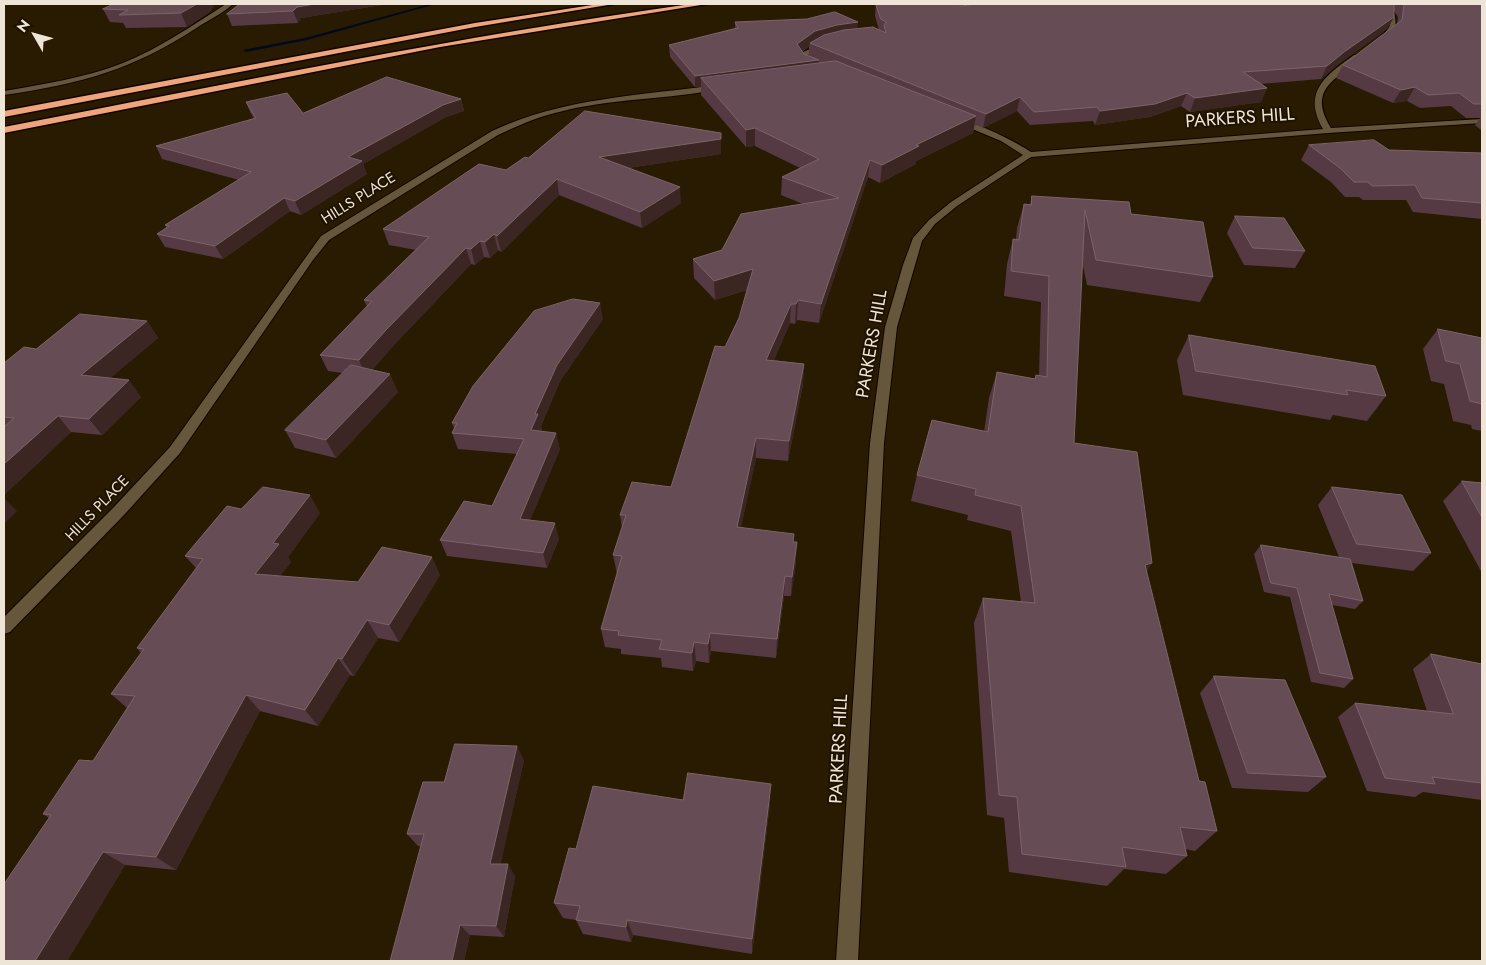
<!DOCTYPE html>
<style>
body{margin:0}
#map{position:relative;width:1486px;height:965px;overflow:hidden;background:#281b02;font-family:Jost,sans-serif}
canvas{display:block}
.frame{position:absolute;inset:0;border:5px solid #eee5d6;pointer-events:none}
.north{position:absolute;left:10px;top:10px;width:50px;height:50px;-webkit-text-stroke:4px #1f1200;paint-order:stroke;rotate:308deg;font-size:14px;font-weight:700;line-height:20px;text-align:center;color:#eee5d6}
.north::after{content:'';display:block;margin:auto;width:18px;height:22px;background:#eee5d6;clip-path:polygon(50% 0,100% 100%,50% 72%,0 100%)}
</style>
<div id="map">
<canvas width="1486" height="965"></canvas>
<div class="frame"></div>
<div class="north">N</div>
</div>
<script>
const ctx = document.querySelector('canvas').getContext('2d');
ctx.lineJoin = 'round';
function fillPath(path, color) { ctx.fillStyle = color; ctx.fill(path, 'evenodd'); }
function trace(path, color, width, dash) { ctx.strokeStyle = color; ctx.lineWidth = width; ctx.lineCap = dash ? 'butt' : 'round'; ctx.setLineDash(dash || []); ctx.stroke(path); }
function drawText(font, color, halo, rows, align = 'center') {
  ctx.font = font + ' Jost,sans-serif'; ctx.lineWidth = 4; ctx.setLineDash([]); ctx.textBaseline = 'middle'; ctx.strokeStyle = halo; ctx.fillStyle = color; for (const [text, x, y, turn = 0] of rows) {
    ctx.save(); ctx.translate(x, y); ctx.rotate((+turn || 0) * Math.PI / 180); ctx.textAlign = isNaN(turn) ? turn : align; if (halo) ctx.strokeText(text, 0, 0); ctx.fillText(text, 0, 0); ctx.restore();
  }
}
const stream = new Path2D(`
 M430,4H436L307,40L246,52L243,50L305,38Z`);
const minor = new Path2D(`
 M226,4H233C223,13 209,20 198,27C133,70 80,84 4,95V91C44,84 85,78 123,63C160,48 193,25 226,4Z
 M1383,4H1389C1399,19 1399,35 1380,43L1377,41C1391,27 1396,23 1383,4Z
 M825,43L830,44L806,56L810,60L817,63V67L804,64L798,56L803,52Z
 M1354,55L1361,57C1336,81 1307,88 1331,128L1482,119V123L1328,133L1031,157L957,206L935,224L922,241L897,327L884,443L858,961H836L870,443L885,327L903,265L913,238L929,220L951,202L1023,155L1001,141L953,121C963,114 1020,144 1031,152L1323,129C1302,92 1325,76 1354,55Z
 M718,85L722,87L721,89C666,100 609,98 555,113C535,118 517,126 498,135L329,240L313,260L180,453L124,515L10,632L4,634V617L114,507L170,447L321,236L492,131C562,98 642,95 718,85Z`);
const motorway = new Path2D(`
 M599,4H614L475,27L4,117V111L475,23Z
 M691,4H707L440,47L4,133V127C232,83 460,36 691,4Z`);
const wall = new Path2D(`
 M240,4H388L301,18L298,23L232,26L227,14Z
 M876,4L961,6L976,4H1482V131L1475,125L1480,118H1466L1451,106L1420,108L1407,101L1393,103L1336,78L1343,65L1397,24L1398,17L1394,11V17L1387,29L1337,65L1321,79L1260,84L1267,88L1261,102L1190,112L1181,106L1150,117L1095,125L1093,121L1030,125L1017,111L983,128L975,124L973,133L916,161V164L880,183L868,177L819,323L797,320L795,324L790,323L774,360L804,364L803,384L788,461L756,458L741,527L793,542L796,561L791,596H784L776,658L711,651L709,663L696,661L693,671L662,667L661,658L621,654V649L605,647L601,629L617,574L613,555L622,528L620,515L671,487L725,347L739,318L747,290L715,300L694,278L693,259L722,250L803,204L781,195L782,177L800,168L755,146L746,147L701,95V87H695L670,57L669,45L735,28V22L879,30L875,16ZM809,46V56L804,54L802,52Z
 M103,9L211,11L187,27L126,28L123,23L110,22Z
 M461,99L464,111L446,117L363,164L367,174L301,215L290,211L223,259L165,247L157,234L167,228L165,225L239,180L162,159L156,146L254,119L251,114L246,102L303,113Z
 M1309,145L1389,150L1482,153V219L1413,212L1406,200H1363L1359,197H1345L1331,182L1301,160Z
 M721,154L628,168L681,203L642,228L559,195L501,252L498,250L490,258L484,257L475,265L471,264L392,347L372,370L398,392L336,458L295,448L285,430L343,373L328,371L320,355L367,307L364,300L416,250L389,245L383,229L506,170L528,158Z
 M1032,196L1131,214L1213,277L1200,302L1087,285L1082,261L1074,443L1146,572L1199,781L1217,831L1195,851L1185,849L1187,856L1166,874L1124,869L1107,886L1009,872L1004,818L987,815L974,623L983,598L1021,602L1011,531L967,520L968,515L911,501L917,475L984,432L989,398L997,372L1035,379L1036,375L1039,376L1041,302L1004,296L1007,264L1013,239H1016L1017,228L1024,204H1030Z
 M1235,216L1305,251L1295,268L1244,265L1227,233Z
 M603,319L560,381L541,426L542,431L560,449L530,520L559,539L547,568L447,556L440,540L492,506L517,454L458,449L452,433L454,428L452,423Z
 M147,321L158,338L110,378L141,397L102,435L71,432L4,495V363L36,349Z
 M1438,329L1482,338V431L1472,429L1471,425L1453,421L1444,384L1431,381L1423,349Z
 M1189,335L1386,396L1367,421L1333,415L1330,420L1183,395L1177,360Z
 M1462,481L1482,483V573L1443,501Z
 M1332,487L1431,553L1413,571L1352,563L1363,601L1355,609L1332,605L1353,679L1344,688L1311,682L1290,597L1264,592L1254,554L1261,545L1339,557L1318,505Z
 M241,509L320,513L288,557L291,562L280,576L358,582L440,575L399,642L378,638L354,676L350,675L318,726L260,711L176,870L125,865L67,961H4L49,818L43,814L93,761L127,708L111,694L141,653L137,648L196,568L185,556Z
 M1431,654L1482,664V800L1423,792L1415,797L1367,791L1338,717L1355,703L1427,711L1413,669Z
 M1214,676L1326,777L1308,792L1232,788L1200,693Z
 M524,760L500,864L515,876L504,937L470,935L464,961L420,846H418L407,834L444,782Z
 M683,800L770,803L752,954L633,935L631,942L583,934L576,920L563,918L554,903L576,849Z`);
const shadedWall = new Path2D(`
 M197,4H215L211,11L187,27L181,13Z
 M315,4H388L301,18L298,23L293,11L297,7Z
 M1394,17L1387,29L1337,65L1321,79L1327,66L1344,52Z
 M858,22L857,33L810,43L809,46L796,56L797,44L815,31L837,25Z
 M819,60L818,71L701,78V87H695V76Z
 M1415,87L1407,101L1393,103L1401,90Z
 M1267,88L1261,102L1190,112L1195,98Z
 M1187,93L1181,106L1150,117L1095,125L1100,111Z
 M1020,97L1017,111L983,128L986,114Z
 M461,99L464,111L446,117L363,164L367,174L301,215L295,201L348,157L443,105Z
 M976,116L973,133L916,161V164L880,183L882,165L916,145Z
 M755,128V146L746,147V130Z
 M721,133V154L601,172L599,157Z
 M870,160L868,177L819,323L821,304Z
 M557,179L559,195L501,252L497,236Z
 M680,187L681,203L642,228L640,212Z
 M284,198L290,211L223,259L215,246Z
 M494,234L498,250L490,258L485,242Z
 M480,241L484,257L475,265L471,249Z
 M466,248L471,264L392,347L366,377L359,360L386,330Z
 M753,269V288L715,300L714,281Z
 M798,300L797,320L795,324L796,304Z
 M600,303L603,319L560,381L541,426L542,430L535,446L531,430L535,414L557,365Z
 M791,304L790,323L766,379V360Z
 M147,321L158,338L94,392L81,375Z
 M804,364L803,384L788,461L789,441Z
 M390,374L398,392L336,458L326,440Z
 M129,380L141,397L102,435L89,419Z
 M58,416L71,432L4,495V464Z
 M556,433L560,449L524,535L520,519Z
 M756,438V458L737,546V527Z
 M310,495L320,513L288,557L291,562L268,591L255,574L273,543Z
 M4,498L17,511L4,524Z
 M555,523L559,539L547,568L543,553Z
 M797,542L796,561L791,596L792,577Z
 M432,557L440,575L399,642L389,625Z
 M1152,563L1137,588L1145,565Z
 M785,576L784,596L776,658L777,639Z
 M367,620L378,638L354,676L342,659Z
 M710,633L711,651L709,663L708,644Z
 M694,642L696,661L693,671L692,653Z
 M338,658L350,675L318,726L305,710Z
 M246,695L260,711L176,870L156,857Z
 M517,746L524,760L498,876L490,864Z
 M771,784L770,803L752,954V939Z
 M103,852L125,865L67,961H35Z
 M508,864L515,876L504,937L496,926Z
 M627,920L633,935L631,942L626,927Z
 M460,925L470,935L464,961H452Z`);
const building = new Path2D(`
 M114,4H197L181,13L119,15L128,10L103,9Z
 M240,4H315L297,7L293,11L227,14Z
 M876,4H958L961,6L976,4H1394V17L1344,52L1327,66L1243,72L1267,88L1195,98L1187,93L1155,104L1100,111L1097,107L1034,112L1020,97L986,114L810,43L824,35L844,30L873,27L886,33L884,25L886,22L881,19Z
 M1403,4H1482V104H1474L1459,93L1428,95L1415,87L1401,90L1343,65L1402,20L1404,5Z
 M835,12L858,22L837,25L815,31L797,44L804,54L819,60L695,76L669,45L738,28L735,22L807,19Z
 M836,61L976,116L916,145L919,146L882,165L870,160L821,304L798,300L796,304H791L766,360L804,364L789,441L756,438L737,527L794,534L793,542H797L792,577L785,576L777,639L710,633L708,644L694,642L692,653L659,649L662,640L618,635L619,631L601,629L622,556L613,555L626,515H620L632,482L671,487L715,346L725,347L739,318L753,269L714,281L693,259L722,250L741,214L839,198L782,177L819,159L755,128L746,130L701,78Z
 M387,77L461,99L443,105L348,157L362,161L295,201L284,198L215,246L157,234L169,226L165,225L251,172L156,146L256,118L246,102L287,93L303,113Z
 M585,111L721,133V139L599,157L680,187L640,212L557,179L497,236L494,234L485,242L480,241L471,249L466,248L386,330L359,360L320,355L372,301L364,300L429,237L383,229L479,164L506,170L525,157L528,158Z
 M1374,140L1389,150L1482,153V203L1422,198L1415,185L1372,186L1368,182H1354L1340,168L1309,145Z
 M1032,196L1129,202L1131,214L1203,222L1213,277L1096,260L1085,210L1074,443L1137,452L1152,563L1145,565L1199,781L1205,782L1217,831L1180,827L1187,856L1122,847L1126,867L1022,854L1017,797L999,795L983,598L1035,603L1021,506L975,495L976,489L917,475L932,420L988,432L997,372L1035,379L1036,375L1047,377L1049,276L1011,271L1013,239L1019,240L1024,204L1031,205Z
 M1235,216L1284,218L1305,251L1253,248Z
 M573,299L600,303L557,365L535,414H538L531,430L556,433L520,519L555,523L543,553L440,540L464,501L492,506L524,439L452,433L457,423H452L473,386L534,311Z
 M80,314L147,321L81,375L129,380L89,419L58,416L4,464V427L14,418L4,417V363L24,347L36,349Z
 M1438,329L1482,338V404L1470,401L1460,364L1446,361Z
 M1189,335L1375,366L1386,396L1346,390L1348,395L1196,371Z
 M351,365L390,374L326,440L285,430Z
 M1462,481L1482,483V517Z
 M263,487L310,495L273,543L279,544L255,574L358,582L382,547L432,557L389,625L367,620L342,659L338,658L305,710L246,695L156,857L103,852L35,961H4V884L51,815L43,814L79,760L93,761L135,696L111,694L144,649L137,648L203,559L185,556L227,506L241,509Z
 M1332,487L1402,495L1431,553L1357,544Z
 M1261,545L1350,559L1363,601L1329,594L1353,679L1320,673L1297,588L1271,583Z
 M1431,654L1482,664V783L1432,777L1435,784L1385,778L1355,703L1453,714Z
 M1214,676L1285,680L1326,777L1248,773Z
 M455,744L517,746L490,864H508L496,926L460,925L452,961H390L424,834H407L423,782H444Z
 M688,773L771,784L752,939L627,920L626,927L576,920L580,906L554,903L569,848L576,849L593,786L683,800Z`);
const farStreetnames = [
 ["HILLS PLACE",359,199,-32],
 ["HILLS PLACE",98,509,-46]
];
const streetNames = [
 ["PARKERS HILL",1240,119,-4],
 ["PARKERS HILL",873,344,-80],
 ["PARKERS HILL",840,749,-87]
];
fillPath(stream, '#00091e');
trace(minor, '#110500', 2);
trace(motorway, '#110500', 3);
fillPath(minor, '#66563c');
fillPath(motorway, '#efa47b');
fillPath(wall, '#553a44');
fillPath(shadedWall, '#3c2623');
fillPath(building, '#664c54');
trace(building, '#7b6468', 1);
drawText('15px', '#eee5d6', '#1f1200', farStreetnames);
drawText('18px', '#eee5d6', '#1f1200', streetNames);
</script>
